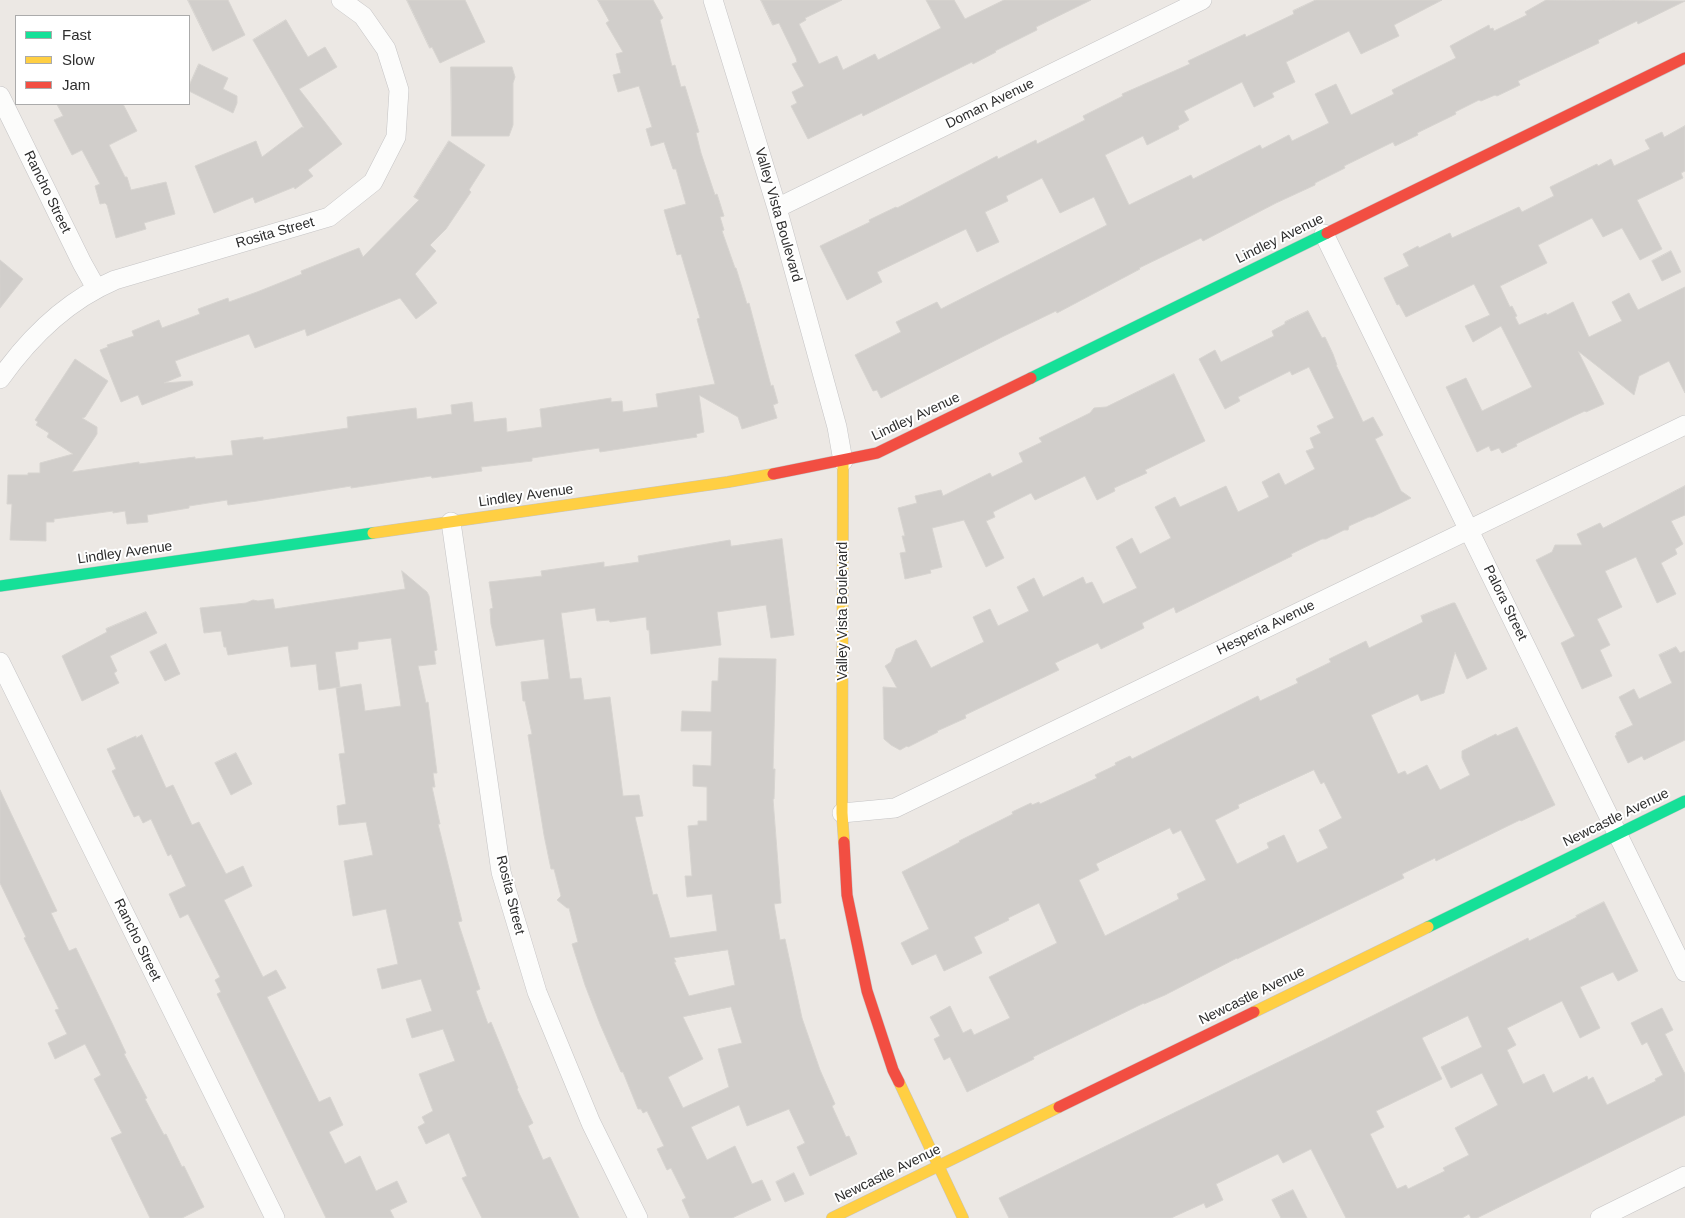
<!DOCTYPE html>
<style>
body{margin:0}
#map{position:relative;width:1685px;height:1218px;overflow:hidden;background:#ece8e4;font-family:Arial,sans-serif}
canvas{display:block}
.legend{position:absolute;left:15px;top:15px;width:175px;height:90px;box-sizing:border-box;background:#fff;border:1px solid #ababab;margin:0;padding:6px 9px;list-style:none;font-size:15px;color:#2e2e2e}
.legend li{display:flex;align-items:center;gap:10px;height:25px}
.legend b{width:25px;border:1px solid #ababab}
</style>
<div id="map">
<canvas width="1685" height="1218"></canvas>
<ul class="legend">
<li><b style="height:6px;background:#16e098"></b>Fast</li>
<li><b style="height:6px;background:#ffcf43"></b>Slow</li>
<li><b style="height:6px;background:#f24e42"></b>Jam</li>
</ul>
</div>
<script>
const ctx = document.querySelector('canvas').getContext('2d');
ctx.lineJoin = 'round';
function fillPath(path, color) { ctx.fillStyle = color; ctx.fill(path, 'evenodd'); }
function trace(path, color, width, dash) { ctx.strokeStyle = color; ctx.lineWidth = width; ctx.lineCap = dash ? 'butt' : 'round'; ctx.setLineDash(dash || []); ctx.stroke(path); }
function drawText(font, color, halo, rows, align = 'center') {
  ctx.font = font + ' Arial,sans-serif'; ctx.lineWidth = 4; ctx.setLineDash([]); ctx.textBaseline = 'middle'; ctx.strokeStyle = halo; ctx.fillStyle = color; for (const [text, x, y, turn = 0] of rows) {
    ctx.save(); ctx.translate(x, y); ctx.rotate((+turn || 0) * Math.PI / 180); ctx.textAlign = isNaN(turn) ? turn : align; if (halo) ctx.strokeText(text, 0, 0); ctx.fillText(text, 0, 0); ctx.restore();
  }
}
const building = new Path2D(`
 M188,0H228L245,35L213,51Z
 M407,0H465L485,42L440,63L432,47L430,48Z
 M598,0H653L663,18L660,20L672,66L675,65L681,87L685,86L699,132L696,133L701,153L715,195L717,194L724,216L720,217L724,230L722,231L735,268H736L747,304L749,303L771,386L773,385L778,403L773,405L777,418L742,429L738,417L699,395L704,432L696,434L697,437L600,452L599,448L532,458V461L481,467L482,471L432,478L431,476L351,488V486L257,501L228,505L227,500L189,506V508L147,515L148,522L127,524L125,511L113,513V511L54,519V522H46V541L10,540L12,504H7L8,475H28V473H40V463L73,454L47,437L49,433L36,425L38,422L35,420L75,359L108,381L85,417L82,418L97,427V434L72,472L139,462V464L195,457V459L233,455L231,441L263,437V440L348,428L347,417L416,408L417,419L452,414L451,405L472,402L474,422L506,418L507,432L542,427L540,409L611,398V402L622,401L623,412L658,407L656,394L715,384L697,319L700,318L681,254L677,255L664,210L686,204L676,169H673L664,142L651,146L646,129L652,127L639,86L618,92L613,75L621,73L616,54L623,52L606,23L609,21Z
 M761,0H842L805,18L806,20L799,24L819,64L837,56L843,70L875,54L878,60L941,28L926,0H954L965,19L1004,0H1091L1036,27L1037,30L995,51L996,52L973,64L972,62L863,116L862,113L808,139L791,106L797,103L792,92L804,86L792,64L797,62L796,58L779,23L773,25Z
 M1316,0H1442L1394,25L1399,36L1361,54L1349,31L1286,62L1295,82L1272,93L1274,97L1254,107L1242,82L1184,111L1189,120L1178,126L1179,129L1147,145L1143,136L1105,155L1129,205L1191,175L1193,179L1260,145L1262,149L1289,135L1292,141L1329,123L1315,94L1336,84L1351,115L1394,94L1392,90L1456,58L1450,46L1489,25L1490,29L1493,28L1494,31L1527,15L1525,12L1546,0L1685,1L1638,24L1637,21L1598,40L1599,43L1518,81L1520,85L1497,96L1495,95L1481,101L1479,100L1455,112L1456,114L1417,133L1418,135L1395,146L1393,142L1344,166L1345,168L1315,183V185L1276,203L1203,241L1201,238L1139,268L1140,269L1057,313L1056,311L1004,336L881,398L877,390L873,391L855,355L901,332L896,322L937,302L941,309L1107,225L1094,197L1060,213L1042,178L1006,196L1008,201L985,212L999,242L977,252L966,229L877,272L882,282L847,300L820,246L870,222L869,220L896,207L897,208L997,156L998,159L1036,140L1037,144L1085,120L1083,116L1123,96L1122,94L1190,64L1188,61L1245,34L1246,37L1294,14L1293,11Z
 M286,20L308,57L325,47L337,67L299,89L342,144L308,170L313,176L295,189L294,187L255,203L253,197L214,213L195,166L256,141L262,157L302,127L304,128L253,40Z
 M199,64L228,78L223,89L237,96V103L233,113L189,91V86Z
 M451,67H512L515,77L513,83V125L509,136H452Z
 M57,104H123L137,131L109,145L125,177H127L131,190L166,182L175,214L144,223L146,229L116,238L107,205L105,203L100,204L95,186L100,184L82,150L72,155L54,120L63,116Z
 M1685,126V171L1681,173L1683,178L1637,200L1662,249L1640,260L1622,228L1603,237L1592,218L1538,245L1547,263L1500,286L1510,307L1512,306L1517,316L1515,317L1519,325L1546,313L1547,315L1573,302L1589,337L1622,321L1612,302L1629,293L1638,310L1685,287V393L1669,361L1639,376L1634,395L1578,351L1604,404L1586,412L1585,411L1574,416L1516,444L1517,446L1502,453L1499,448L1491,451L1489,446L1477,452L1446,387L1466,378L1482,411L1532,387L1501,326L1473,342L1465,326L1490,315L1474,284L1406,317L1399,304L1397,305L1384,278L1409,266L1403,254L1418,246L1419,248L1450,233L1452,238L1519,207L1522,212L1554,196L1550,187L1597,164L1598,166L1611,159L1614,166L1650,149L1645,140L1662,132L1664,137Z
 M449,141L485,165L469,190L471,192L446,229L430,245L436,251L415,274L437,303L416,319L400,298L307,336L305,329L255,348L249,334L175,361L181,376L164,383L192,381L193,385L142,405L138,395L121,402L100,350L108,347L107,345L134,336L132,331L159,320L162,328L200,314L198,309L228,298L229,302L257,292L302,274L301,271L359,248L363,257L419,200L414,197Z
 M1671,251L1681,272L1662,281L1652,261Z
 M0,260L23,279L0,308Z
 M1308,311L1322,338L1325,337L1333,354L1337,365H1336L1363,422L1373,417L1383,435L1375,439L1401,491L1411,498L1372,517H1369L1349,526L1348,530H1344L1326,539H1322L1291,554L1292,556L1176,613L1174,607L1142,623L1144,628L1101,649L1098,643L1055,663L1059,670L965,715L966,718L937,731L938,732L908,747L907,746L900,750L891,745L884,739L883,687L897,688L885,666L891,662L896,649L916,640L931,668L984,642L973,617L990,609L998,626L1029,611L1017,587L1034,578L1043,597L1083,577L1086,584L1092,582L1103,604L1137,588L1116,547L1132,538L1140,554L1171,538L1155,507L1175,497L1180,507L1226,486L1238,512L1269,497L1262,482L1279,473L1285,485L1315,469L1306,451L1314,448L1310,438L1321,433L1317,426L1334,418L1309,367L1292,375L1290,371L1238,397L1240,401L1225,409L1199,359L1215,350L1221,362L1274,336L1272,331L1285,324V322Z
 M1174,374L1205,441L1145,470L1147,473L1114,488L1115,491L1097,500L1085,476L1035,500L1031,493L993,512L995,517L986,521L1004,558L986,567L964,520L932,528L942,567L930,570L931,573L905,579L900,553L906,552L902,536H905L898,508L917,503L915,496L941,490L943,496L990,473L992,477L1023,462L1019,453L1042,442L1039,438L1090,413L1094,408L1106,407Z
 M1685,486V515L1671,521L1683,544L1675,549L1677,554L1661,563L1676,594L1657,603L1636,557L1605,571L1622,607L1597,619L1610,645L1600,650L1612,676L1582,689L1561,643L1575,636L1536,560L1552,552L1555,545H1582L1577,534L1600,523L1603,528Z
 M782,539L794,635L771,638L766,605L717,612L721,645L651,654L649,630H647L646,617L610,622L609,620L597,621L595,608L561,613L570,679L581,678L584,700L610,697L623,796L639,795L643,816L635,817L653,895L657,894L670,938L717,931L712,894L687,897L685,876H692L688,826L698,825V821H707V787L693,786V765L711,766L712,731H681L682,711L711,712L712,681H718L719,658L776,659L773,769H775L774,799H773L781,903L774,904L780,940L785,939L802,1018L820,1070L835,1104L832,1106L846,1137L849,1136L857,1154L810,1176L797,1147L805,1143L789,1109L747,1126L739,1105L691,1127L707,1160L735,1146L752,1184L762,1180L771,1200L732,1218H690L682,1200L686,1198L671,1168L667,1170L657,1149L664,1146L647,1111L643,1113L641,1109H638L623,1072H621L600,1024L585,985L572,944L578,942L569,908H567L557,900L561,896L554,869H551L544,835L528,735L532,734L525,701H523L521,682L549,679L544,639L496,646L491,624L490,609L493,608L489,582L542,576L541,571L604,562V567L639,562L638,556L730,540L731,546ZM728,950L735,985L689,996L674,962H676L674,958ZM731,1007L742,1043L718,1049L729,1087L683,1108L668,1077L703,1059L683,1017Z
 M402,571L427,592L429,596L437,650L434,651L436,664L418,666L426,703L428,702L437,773H433L435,787H432L440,824H438L462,921L458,922L480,989L476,991L488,1024L491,1022L518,1088L517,1089L533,1123L528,1126L543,1160L550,1157L579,1218H482L462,1178L467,1176L449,1133L426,1144L418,1127L425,1123L422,1117L433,1111L419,1074L455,1061L443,1029L412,1038L406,1019L432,1011L421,979L382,989L377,969L398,964L386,909L353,916L344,861L373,855L366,822L339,825L337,806L346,804L339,754L345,753L336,688L361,684L365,711L401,706L391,638L358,642V649L335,652L340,687L319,690L316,664L291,667L288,646L228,655L226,647H224L221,631L204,633L200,608L246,603L253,600L258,601L273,599L275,609L405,589Z
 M1453,603H1455L1487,669L1467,679L1455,652L1444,693L1421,701L1418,694L1371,715L1398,774L1405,771L1407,775L1427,765L1440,790L1470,775L1462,758V751L1496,734L1497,736L1517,727L1555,805L1521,821L1520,820L1436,861L1435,858L1402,874L1404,878L1237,959V958L1165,995L1144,1004V1003L1033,1057L1034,1059L967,1092L950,1057L944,1060L934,1039L940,1036L930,1017L950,1006L963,1033L971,1029L974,1035L1010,1018L989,977L1057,943L1039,903L1008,918L1009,920L974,937L982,953L944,971L936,954L912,965L901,943L929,929L902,872L960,842L959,841L1013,814L1012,812L1031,803L1032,805L1039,802L1040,804L1097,778L1095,775L1116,765L1115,763L1130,756L1132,759L1258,696L1260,701L1298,683L1296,679L1331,662L1329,659L1366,641L1369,648L1423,622L1421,616ZM1314,770L1321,784L1324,782L1342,818L1319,830L1328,848L1297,863L1284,835L1267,843L1269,848L1237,864L1215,820L1239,808L1238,805ZM1170,828L1173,834L1181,830L1206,880L1177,894L1179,899L1105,936L1079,880L1099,870L1096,864Z
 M146,612L157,633L110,656L117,671L114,673L119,683L82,701L62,656L107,632L106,629Z
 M166,644L180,674L165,681L150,652Z
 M1676,647L1680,653L1685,651V740L1644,760L1642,756L1628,763L1615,736L1617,735L1616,733L1633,725L1619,697L1634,689L1639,699L1672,683L1659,655Z
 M142,735L166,788L173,785L192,825L199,822L226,874L243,866L252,886L224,900L263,977L276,970L286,988L267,997L319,1102L330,1097L343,1125L329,1132L345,1164L360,1156L376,1191L397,1181L407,1202L390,1210L394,1218H326L217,994L221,992L215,980L220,977L188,914L180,918L169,894L186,886L171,854L168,856L151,819L143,823L139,815L134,817L112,771L116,769L107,749L136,736V738Z
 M236,753L252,784L231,795L215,763Z
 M0,790L57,911L51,913L69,951L76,948L113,1025L126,1053L124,1054L147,1098L145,1099L164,1135L166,1134L182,1167L184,1166L204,1207L182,1218H150L111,1138L122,1133L94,1079L101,1075L85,1044L55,1059L48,1043L67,1034L55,1010L59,1009L24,938L26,937L0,883Z
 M1604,902L1638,971L1618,981L1613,972L1580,987L1600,1028L1580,1038L1562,1001L1507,1028L1516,1045L1507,1050L1523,1084L1544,1074L1553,1093L1587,1076L1588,1080L1593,1077L1607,1105L1656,1081L1655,1079L1663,1075L1647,1042L1642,1045L1631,1023L1662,1008L1673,1030L1665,1034L1685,1074V1115L1477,1218H1471L1469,1214L1462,1218H1346L1311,1149L1283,1163L1278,1154L1216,1184L1223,1200L1206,1208L1204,1203L1171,1218H1009L999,1198L1326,1039L1528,938L1529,941L1577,917L1576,916ZM1468,1016L1482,1047L1441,1067L1451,1088L1482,1073L1498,1105L1455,1128L1469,1155L1443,1168L1445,1171L1408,1189L1406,1185L1397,1189L1370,1134L1384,1127L1376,1111L1442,1079L1422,1038Z
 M794,1173L804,1194L785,1202L776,1182Z
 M1293,1190L1307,1218H1281L1272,1200Z`);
const street = new Path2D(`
 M713,0L777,208L837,427L843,461
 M0,96L82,263L96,288
 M777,208L1202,0
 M1324,234L1685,972
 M0,379C29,338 68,300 115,280L329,217L373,182L396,137L399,90L386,49L363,16L341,0
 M451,522L501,872L537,992L591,1123L638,1218
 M0,662L275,1218
 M842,813L895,808L1685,425
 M1600,1218L1685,1176`);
const fast = new Path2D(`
 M1031,378L1327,233
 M0,586L373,533
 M1428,927L1685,801`);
const slow = new Path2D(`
 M843,461L842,813L844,842
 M373,533L728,482L773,474
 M1254,1012L1428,927
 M899,1082L963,1218
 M832,1218L1059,1107`);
const jam = new Path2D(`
 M1327,233L1685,58
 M773,474L877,453L1031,378
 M844,842L847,895L867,991L893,1070L899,1082
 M1059,1107L1254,1012`);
const streetNames = [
 ["Doman Avenue",990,104,-26],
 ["Rancho Street",47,192,64],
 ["Valley Vista Boulevard",778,215,74],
 ["Rosita Street",275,233,-16],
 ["Lindley Avenue",1280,239,-26],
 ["Lindley Avenue",916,417,-25],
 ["Lindley Avenue",526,496,-8],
 ["Lindley Avenue",125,553,-8],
 ["Palora Street",1505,603,64],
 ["Valley Vista Boulevard",843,611,-90],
 ["Hesperia Avenue",1266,628,-26],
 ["Newcastle Avenue",1616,818,-26],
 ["Rosita Street",510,895,76],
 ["Rancho Street",137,940,64],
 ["Newcastle Avenue",1252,996,-26],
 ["Newcastle Avenue",888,1174,-26]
];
fillPath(building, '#d1cecb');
trace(building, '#d7d4d0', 1);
trace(street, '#c5c4c5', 20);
trace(fast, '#c5c4c5', 12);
trace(slow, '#c5c4c5', 12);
trace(jam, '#c5c4c5', 12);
trace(street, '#fcfcfb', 19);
trace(fast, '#16e098', 11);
trace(slow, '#ffcf43', 11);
trace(jam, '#f24e42', 11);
drawText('14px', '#2e2e2e', '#fff', streetNames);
</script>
